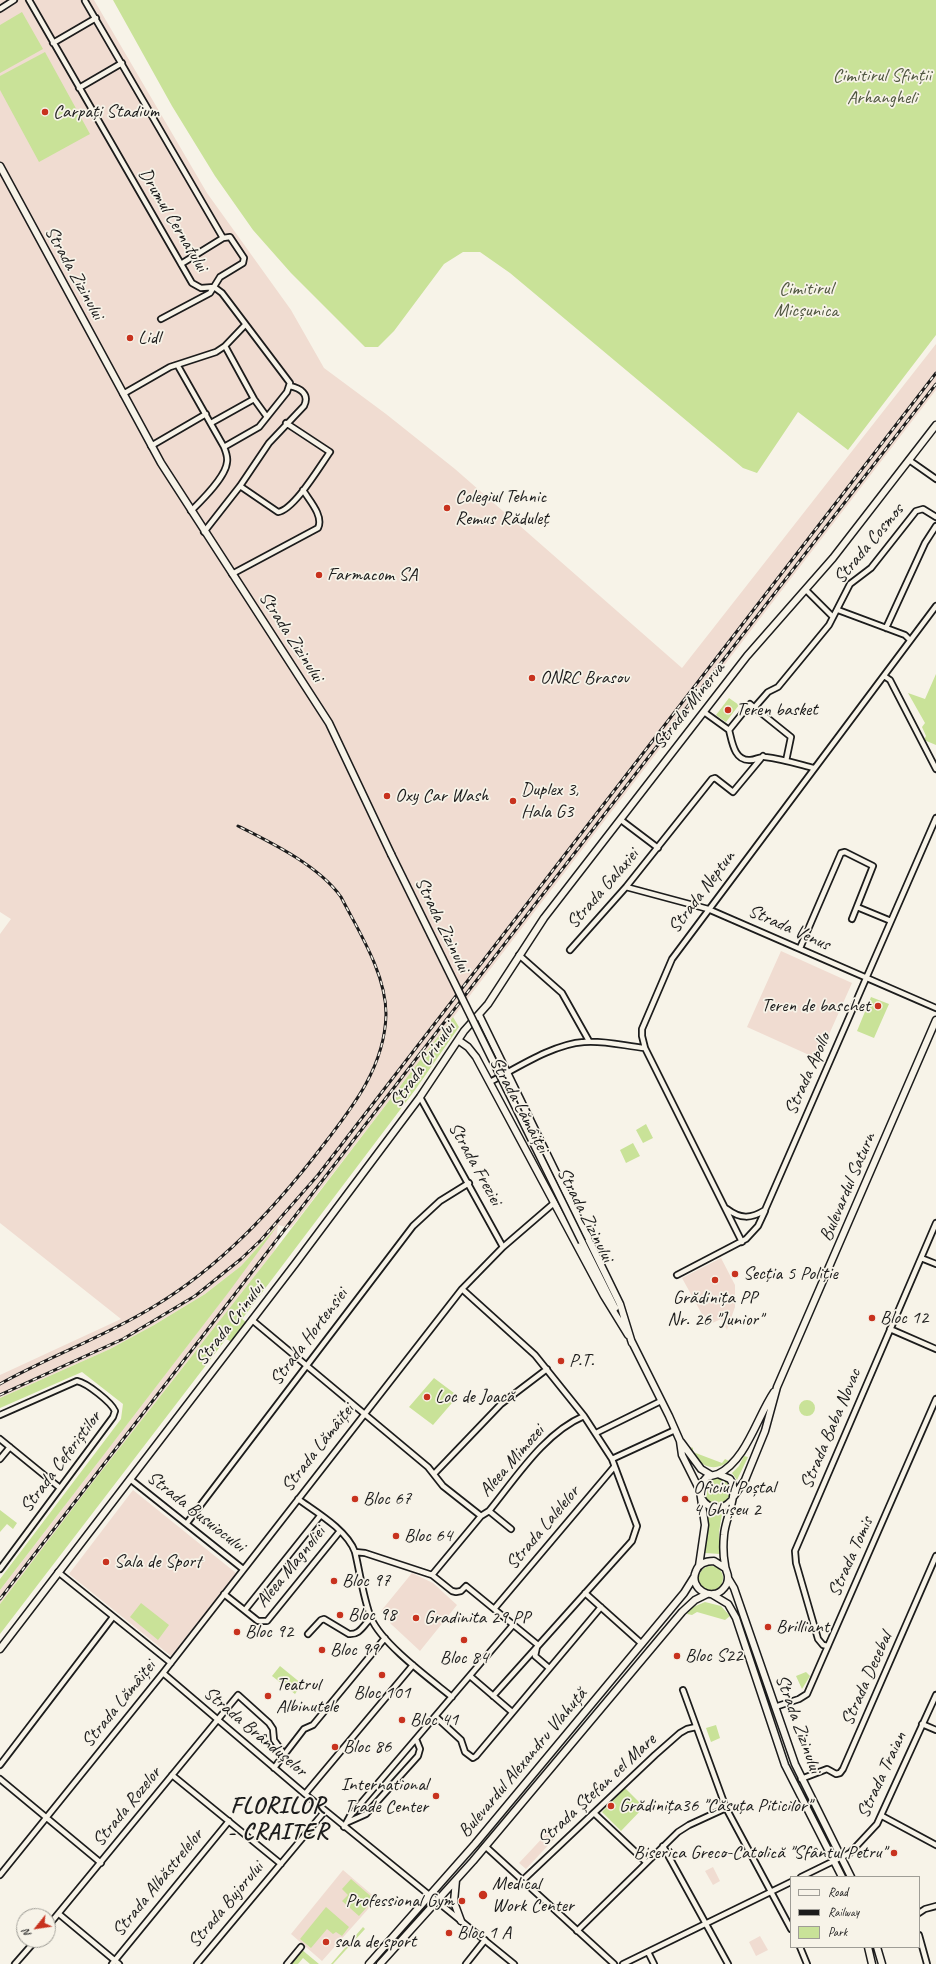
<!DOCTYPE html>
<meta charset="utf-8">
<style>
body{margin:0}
#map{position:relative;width:936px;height:1964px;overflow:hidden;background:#f7f3e8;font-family:Caveat,sans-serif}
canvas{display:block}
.legend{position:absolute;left:790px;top:1876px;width:130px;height:72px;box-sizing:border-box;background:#f7f3e8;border:1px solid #9f9d96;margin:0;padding:5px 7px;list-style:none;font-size:12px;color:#1c1c1c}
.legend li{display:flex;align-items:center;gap:8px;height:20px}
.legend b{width:20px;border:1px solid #9f9d96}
.north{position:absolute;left:16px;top:1908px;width:40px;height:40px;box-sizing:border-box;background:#f7f3e8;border:1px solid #9f9d96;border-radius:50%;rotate:240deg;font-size:11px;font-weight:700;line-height:16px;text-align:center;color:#1c1c1c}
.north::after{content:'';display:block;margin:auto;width:14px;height:18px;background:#c8321e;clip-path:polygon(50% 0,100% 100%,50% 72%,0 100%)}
</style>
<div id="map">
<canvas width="936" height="1964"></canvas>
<ul class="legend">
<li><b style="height:5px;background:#f7f3e8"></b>Road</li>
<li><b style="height:5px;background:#1c1c1c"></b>Railway</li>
<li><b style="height:11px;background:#c9e298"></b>Park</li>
</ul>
<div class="north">N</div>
</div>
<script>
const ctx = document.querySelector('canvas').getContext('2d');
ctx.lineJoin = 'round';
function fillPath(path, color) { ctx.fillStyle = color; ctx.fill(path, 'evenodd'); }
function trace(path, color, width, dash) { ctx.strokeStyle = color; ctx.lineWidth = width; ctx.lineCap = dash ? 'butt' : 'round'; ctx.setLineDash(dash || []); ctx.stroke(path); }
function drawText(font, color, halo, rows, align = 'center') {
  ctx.font = font + ' Caveat,sans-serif'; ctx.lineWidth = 3.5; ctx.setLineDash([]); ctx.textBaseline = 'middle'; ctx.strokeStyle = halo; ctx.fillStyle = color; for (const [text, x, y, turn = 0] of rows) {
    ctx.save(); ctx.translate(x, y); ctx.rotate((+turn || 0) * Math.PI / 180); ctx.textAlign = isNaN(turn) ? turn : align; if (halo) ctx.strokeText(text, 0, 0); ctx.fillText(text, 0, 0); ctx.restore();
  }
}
const built = new Path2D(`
 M0,0H94L207,193L291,310L324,368L386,414L455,469L682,668L936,344V390L291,1228L278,1225L275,1250L89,1487L0,1604V1590L217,1307L274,1229L241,1266L205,1294L154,1325L110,1349L0,1398V1375L121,1319L0,1223V934L11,919L0,912Z
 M781,951L852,983L818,1059L747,1027Z
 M721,1258L735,1285V1307L727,1330L721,1319L708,1325L682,1278Z
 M133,1490L236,1573L171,1656L69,1574Z
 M412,1573L433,1583L457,1605L420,1651L391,1624L381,1611Z
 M548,1832L555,1838L526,1869L519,1863Z
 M713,1867L720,1881L713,1885L705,1871Z
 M343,1870L377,1899L322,1961L291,1934Z
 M760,1936L768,1950L756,1956L749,1942Z`);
const green = new Path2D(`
 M113,0H936V335L848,450L798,412L757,473L743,468L510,273L480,252H463L444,264L394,331L378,347H365L291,273L253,230L215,176L172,106Z
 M22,12L43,49L0,73V25Z
 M45,52L90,134L39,162L0,90V76Z
 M936,674V745L924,740L926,736L922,727L925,723L908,693L925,699Z
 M729,698L739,705L726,722L716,715Z
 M871,997L889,1004L874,1038L857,1031Z
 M453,1017L459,1027L415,1090L242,1319L247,1323L232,1342L226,1339L0,1634V1604L89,1487L275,1250Z
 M646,1124L653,1138L643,1143L636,1130Z
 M633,1143L640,1156L626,1163L620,1150Z
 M278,1225L228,1293L0,1590V1579L121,1419L123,1404L82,1372L0,1408V1398L110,1349L154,1325L205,1294L241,1266Z
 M434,1378L458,1396L433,1425L409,1407Z
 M799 1408a8 8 0 1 1 16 0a8 8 0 1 1-16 0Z
 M691,1447L693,1448V1452L722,1463L725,1459L729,1461C713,1474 696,1465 691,1447Z
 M744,1456L748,1457L737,1480L732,1473L739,1466Z
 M704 1491a13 13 0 1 1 26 0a13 13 0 1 1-26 0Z
 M0,1510L17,1523L13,1529L7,1524L0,1532Z
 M707,1513L713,1515L722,1514L719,1532L720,1554L705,1553Z
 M699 1578a12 12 0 1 1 24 0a12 12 0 1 1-24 0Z
 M705,1602L721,1606L730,1616L725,1620L697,1612L692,1615L687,1614L691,1608Z
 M141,1603L169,1625L158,1640L130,1617Z
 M280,1666L302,1684L295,1694L272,1676Z
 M806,1672L810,1676L802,1689L796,1676Z
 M716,1725L720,1738L711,1742L706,1728Z
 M625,1788L644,1807L621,1831L602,1812Z
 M351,1879L374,1899L359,1916L342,1901L348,1895L342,1889Z
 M326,1907L349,1927L342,1936L336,1932L333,1934L327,1929L311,1948L300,1939Z
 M363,1927L365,1929L333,1964H331Z
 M301,1949L319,1964H310L303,1958L298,1964H289Z`);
const street = new Path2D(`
 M29,0L192,283L201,288L214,287L222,293L290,383L287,392L259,427L224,447
 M85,1L223,238L230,237L244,258L243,263L220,277L210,293L161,319
 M0,9L14,0
 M53,43L96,18
 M79,88L122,63
 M181,264L223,238
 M225,346L254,399L267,417
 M178,366L224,447C226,452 228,457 227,462C226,477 201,501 191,511
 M123,394L170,367L216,352L225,346L245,325
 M211,423L254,399
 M151,446L206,414
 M909,460L936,479
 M240,486L278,512C294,510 320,466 330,452L286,423
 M204,532L240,486L269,443L304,406C310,394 300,388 290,386
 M232,574L318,528C324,516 309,500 303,490
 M806,590L833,617
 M838,610L905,635L910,640
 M886,628L925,543L936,526
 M884,676L890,680L936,769
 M754,708L768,692L778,687L829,625L850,584L871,568L916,511L923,509L936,517
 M704,712L729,730C732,741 734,761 750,760C756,760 760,756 765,757C782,759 798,764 814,768
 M729,730L750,704L791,737L786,761
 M621,820L658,848
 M626,887L708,909L936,1008
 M857,907L891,921
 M800,948L841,853L845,852L873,866L852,919
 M570,950L626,887L712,779L715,778L733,792L763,756
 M519,955L562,993L589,1041
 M490,1082C517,1068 553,1044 584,1042C603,1040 625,1046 645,1048
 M420,1097L503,1247
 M727,1209C740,1219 751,1219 765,1210L936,818
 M742,1242L645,1048L642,1036V1029L672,959L936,606
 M921,1258L936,1264
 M677,1275L746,1239L758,1226L765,1211
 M462,1289L535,1355L584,1416L612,1459L637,1526L632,1541L493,1696
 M252,1320L428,1467L443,1486L481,1516
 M890,1329L936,1349
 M0,1415L77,1381C87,1383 111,1402 115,1411L113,1417L0,1569
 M596,1433L661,1401
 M0,1439L60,1488
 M0,1459L10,1447
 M612,1459L675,1430
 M434,1474L501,1404L547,1369
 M130,1479L243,1569
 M298,1499C316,1512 347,1530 355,1552C360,1573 363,1597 371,1618C382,1644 430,1679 452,1697
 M489,1511L511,1529
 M187,1523L413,1226L440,1201L469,1183
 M355,1552L365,1553L432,1575L452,1591L456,1592L461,1591L466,1586L538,1645
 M58,1572L171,1663
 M432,1575L481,1516L489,1511C516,1478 544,1433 584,1416
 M585,1593L642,1644
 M224,1594L258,1621H267L340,1531
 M494,1609L614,1467
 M245,1610L320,1516
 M308,1634L321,1620L324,1619L349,1634C361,1635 363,1624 372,1618
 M828,1646L823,1645L818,1639L796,1563L795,1551L936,1223
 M537,1647L535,1656L549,1668
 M163,1673L305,1794L514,1964
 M470,1676L512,1712
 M683,1690L726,1808L791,1929
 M775,1707L799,1699L807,1694L936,1399
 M436,1717L461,1740L465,1752L473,1758L476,1756L601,1607
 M922,1724L936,1730
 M0,1765L113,1617
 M274,1768L304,1729L313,1725L385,1638
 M172,1775L281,1864
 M0,1779L101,1863
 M801,1779L827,1769L836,1774L840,1773L843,1769L936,1556
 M305,1794L413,1665
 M594,1813L646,1862
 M882,1816L936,1845
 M348,1822L366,1814L418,1756L420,1749L416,1739
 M344,1827L350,1816L513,1625
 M485,1846L614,1964
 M663,1846L728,1964
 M0,1875L163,1673L462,1289L503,1247L554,1203
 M801,1877L850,1853L877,1824L936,1695
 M523,1880L655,1755L680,1733L687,1729L696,1727
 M919,1913L925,1909L936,1906
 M59,1914L119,1964
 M48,1926L238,1695L269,1723L273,1729L274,1740L282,1751L281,1758
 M577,1931L678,1832L689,1825L726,1808
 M919,1935L927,1964
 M800,1947L807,1964
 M648,1952L654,1964
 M15,1964L36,1940
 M112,1964L229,1821
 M197,1964L325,1811
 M287,1964L301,1947
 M466,1964L485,1940
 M623,1964L791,1882`);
const secondary = new Path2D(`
 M0,166L161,463L329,723L391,854
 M479,1015L620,1304L632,1343
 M458,1040L468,1047L476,1057L604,1296L628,1335
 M582,1242L615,1308
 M631,1340L669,1416L680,1441L682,1455L700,1491
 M681,1442L701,1469L711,1475
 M718,1474C746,1461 757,1417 774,1392
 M734,1496L745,1480L765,1431L777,1387L936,1020
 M702,1499C709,1510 722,1511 731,1501
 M699,1566L705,1525L700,1491L701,1484L707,1477L718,1474L730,1479C740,1493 725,1518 724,1535C723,1545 723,1555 725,1565C725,1569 728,1573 728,1577C728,1581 727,1585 724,1588C712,1603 688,1588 696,1571C699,1563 706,1561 714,1561L725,1568
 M728,1578L734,1588L795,1764L851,1877
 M713,1595L728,1604L736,1618L785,1765L842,1877
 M0,1649L295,1264L420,1097L464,1031L488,1004L544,918L747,656L833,558L936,425
 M456,1880L454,1902L461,1921
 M868,1947L872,1964
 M877,1947L882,1964
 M369,1964L475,1844L684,1593L694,1577
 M380,1964L473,1861L682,1612L695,1600L707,1594`);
const rail = new Path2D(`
 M0,1384C50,1356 104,1337 153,1307C220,1267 274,1209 321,1148C352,1108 385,1067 386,1014C386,974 359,932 341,897C319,866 272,843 238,826
 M0,1395L123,1339L195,1296L241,1259L261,1240L318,1175L936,373
 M0,1599L936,384`);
const secondaryBridge = new Path2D(`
 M391,854L582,1242`);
const markers = [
 [45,112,4,"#c8321e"],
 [130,338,4,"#c8321e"],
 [447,508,4,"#c8321e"],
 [319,575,4,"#c8321e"],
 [532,678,4,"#c8321e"],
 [728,710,4,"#c8321e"],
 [387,796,4,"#c8321e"],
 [513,801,4,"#c8321e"],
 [878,1006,4,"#c8321e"],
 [735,1274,4,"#c8321e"],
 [715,1280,4,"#c8321e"],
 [872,1318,4,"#c8321e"],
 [561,1361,4,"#c8321e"],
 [427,1397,4,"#c8321e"],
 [355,1499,4,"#c8321e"],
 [685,1499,4,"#c8321e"],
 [396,1536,4,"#c8321e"],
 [106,1562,4,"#c8321e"],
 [334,1581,4,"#c8321e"],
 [340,1615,4,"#c8321e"],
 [416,1618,4,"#c8321e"],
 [768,1627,4,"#c8321e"],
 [237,1632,4,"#c8321e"],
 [464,1640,4,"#c8321e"],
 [322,1650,4,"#c8321e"],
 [677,1656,4,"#c8321e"],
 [382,1675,4,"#c8321e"],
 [268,1696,4,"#c8321e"],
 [402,1720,4,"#c8321e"],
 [335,1747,4,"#c8321e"],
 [436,1796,4,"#c8321e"],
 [611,1806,4,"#c8321e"],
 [894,1853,4,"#c8321e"],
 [483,1895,5,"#c8321e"],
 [462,1901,4,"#c8321e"],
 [449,1933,4,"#c8321e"],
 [326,1942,4,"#c8321e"]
];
const parkNames = [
 ["Cimitirul Sfinții",882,76],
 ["Arhangheli",882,98],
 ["Cimitirul",806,289],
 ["Micșunica",806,311]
];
const poiNames = [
 ["Carpați Stadium",53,112],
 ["Lidl",138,338],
 ["Colegiul Tehnic",455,497],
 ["Remus Răduleț",455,519],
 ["Farmacom SA",327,575],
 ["ONRC Brasov",540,678],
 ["Teren basket",736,710],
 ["Duplex 3,",521,790],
 ["Hala G3",521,812],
 ["Oxy Car Wash",395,796],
 ["Teren de baschet",870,1006,"right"],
 ["Secția 5 Poliție",743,1274],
 ["Grădinița PP",715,1298,"center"],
 ["Nr. 26 \"Junior\"",715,1320,"center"],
 ["Bloc 12",880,1318],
 ["P.T.",569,1361],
 ["Loc de Joacă",435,1397],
 ["Oficiul Poștal",693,1488],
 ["4 Ghișeu 2",693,1510],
 ["Bloc 67",363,1499],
 ["Bloc 64",404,1536],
 ["Sala de Sport",114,1562],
 ["Bloc 97",342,1581],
 ["Bloc 98",348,1615],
 ["Gradinita 29 PP",424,1618],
 ["Brilliant",776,1627],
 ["Bloc 92",245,1632],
 ["Bloc 99",330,1650],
 ["Bloc S22",685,1656],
 ["Bloc 84",464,1658,"center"],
 ["Teatrul",276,1685],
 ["Albinutele",276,1707],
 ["Bloc 101",382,1693,"center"],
 ["Bloc 41",410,1720],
 ["Bloc 86",343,1747],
 ["International",428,1785,"right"],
 ["Trade Center",428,1807,"right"],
 ["Grădinița36 \"Căsuța Piticilor\"",619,1806],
 ["Biserica Greco-Catolică \"Sfântul Petru\"",886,1853,"right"],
 ["Medical",492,1884],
 ["Work Center",492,1906],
 ["Professional Gym",454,1901,"right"],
 ["Bloc 1 A",457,1933],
 ["sala de sport",334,1942]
];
const streetNames = [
 ["Drumul Cernatului",173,220,59],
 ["Strada Zizinului",74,273,61],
 ["Strada Cosmos",869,544,-50],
 ["Strada Zizinului",291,637,57],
 ["Strada Minerva",689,706,-52],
 ["Strada Galaxiei",603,889,-49],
 ["Strada Neptun",702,892,-53],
 ["Strada Zizinului",442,925,64],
 ["Strada Venus",789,928,24],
 ["Strada Crinului",423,1065,-55],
 ["Strada Apollo",808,1074,-66],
 ["Strada Lămâiței",519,1105,62],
 ["Strada Freziei",475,1164,61],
 ["Bulevardul Saturn",848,1187,-67],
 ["Strada Zizinului",585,1215,63],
 ["Strada Crinului",230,1324,-52],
 ["Strada Hortensiei",309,1337,-53],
 ["Strada Baba Novac",831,1429,-67],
 ["Strada Lămâiței",318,1448,-52],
 ["Aleea Mimozei",512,1461,-49],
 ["Strada Ceferiștilor",61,1462,-53],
 ["Strada Busuiocului",196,1512,38],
 ["Strada Lalelelor",543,1528,-50],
 ["Strada Tomis",851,1557,-66],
 ["Aleea Magnoliei",291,1567,-51],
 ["Strada Decebal",867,1679,-66],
 ["Strada Lămâiței",119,1704,-51],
 ["Strada Zizinului",798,1724,70],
 ["Strada Brândușelor",255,1732,40],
 ["Bulevardul Alexandru Vlahuță",523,1763,-50],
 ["Strada Traian",882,1775,-65],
 ["Strada Ștefan cel Mare",597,1790,-43],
 ["Strada Rozelor",127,1807,-51],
 ["Strada Albăstrelelor",158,1883,-51],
 ["Strada Bujorului",226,1905,-50]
];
const districtNames = [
 ["FLORILOR",278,1807],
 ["- CRAITER",278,1833]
];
fillPath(built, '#f0dcd1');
fillPath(green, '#c9e298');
trace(street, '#1c1c1c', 8);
trace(secondary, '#1c1c1c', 9);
trace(street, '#f7f3e8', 4.5);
trace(secondary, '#f7f3e8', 6);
trace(rail, '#1c1c1c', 3);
trace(rail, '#f7f3e8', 1.5, [4.5]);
trace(secondaryBridge, '#1c1c1c', 9, []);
trace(secondaryBridge, '#f7f3e8', 6);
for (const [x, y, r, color] of markers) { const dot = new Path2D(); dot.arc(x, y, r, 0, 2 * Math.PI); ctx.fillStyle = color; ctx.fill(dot); trace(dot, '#f7f3e8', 1.5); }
drawText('19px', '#505741', '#f7f3e8', parkNames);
drawText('19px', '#1c1c1c', '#f7f3e8', poiNames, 'left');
drawText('19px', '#1c1c1c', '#f7f3e8', streetNames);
ctx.letterSpacing = '1px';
drawText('bold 23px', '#1c1c1c', '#f7f3e8', districtNames);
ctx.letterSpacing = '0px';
</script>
